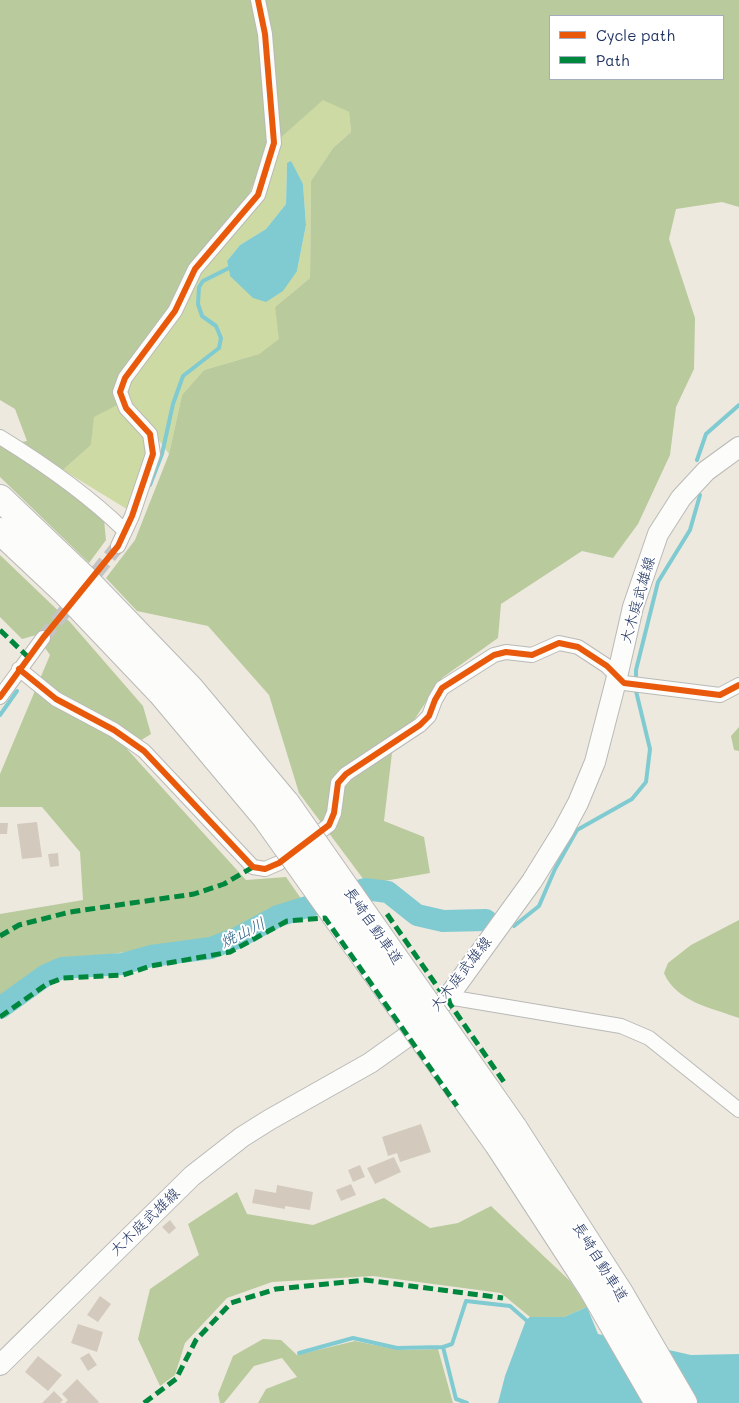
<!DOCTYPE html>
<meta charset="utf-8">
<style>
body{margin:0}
#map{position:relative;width:739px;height:1403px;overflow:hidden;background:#eee9df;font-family:Mali,sans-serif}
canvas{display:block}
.legend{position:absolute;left:549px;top:15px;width:175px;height:65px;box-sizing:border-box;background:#fff;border:1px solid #a4acbf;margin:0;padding:6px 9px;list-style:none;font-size:15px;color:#1b2f5e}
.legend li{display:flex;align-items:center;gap:10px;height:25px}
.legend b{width:25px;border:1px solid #a4acbf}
</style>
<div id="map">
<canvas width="739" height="1403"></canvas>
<ul class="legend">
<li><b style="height:6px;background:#e8590c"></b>Cycle path</li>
<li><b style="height:6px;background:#00873e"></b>Path</li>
</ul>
</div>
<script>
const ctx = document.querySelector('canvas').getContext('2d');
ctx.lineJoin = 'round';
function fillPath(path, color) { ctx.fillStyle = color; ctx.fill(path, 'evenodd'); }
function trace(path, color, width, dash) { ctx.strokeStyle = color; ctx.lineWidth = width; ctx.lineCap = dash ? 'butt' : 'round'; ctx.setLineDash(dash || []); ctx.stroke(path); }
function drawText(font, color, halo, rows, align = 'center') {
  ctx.font = font + ' Mali,"Klee One",sans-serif'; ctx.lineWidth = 4; ctx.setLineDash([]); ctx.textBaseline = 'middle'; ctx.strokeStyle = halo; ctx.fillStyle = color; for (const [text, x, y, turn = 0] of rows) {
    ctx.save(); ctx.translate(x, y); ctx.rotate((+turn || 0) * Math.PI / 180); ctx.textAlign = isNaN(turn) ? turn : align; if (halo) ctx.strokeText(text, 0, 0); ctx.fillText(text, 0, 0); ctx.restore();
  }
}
const green = new Path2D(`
 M323,99L349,112L351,132L333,148L311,181L310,278L275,307L280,339L259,354L204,370L182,395L169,454L137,410L118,406L146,436L148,453L130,511L63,470L91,445L93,417L167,310L187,268L247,199L268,149ZM287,163L303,184L306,225L297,271L230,276L227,261L240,245L266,229L286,204Z`);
const forest = new Path2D(`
 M0,0H739V207L722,202L676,209L669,239L695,318L694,369L676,407L670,455L638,524L613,558L582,551L501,604L498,638L442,678L392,753L384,821L424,837L430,873L367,884L299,793L269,695L208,626L137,611L106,578L135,540L169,454L182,395L204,370L259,354L279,339L275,307L310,278L311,181L333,148L351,132L349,112L323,100L268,149L247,199L187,268L167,310L116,385L117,405L94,417L91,445L54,478L104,520L106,540L89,563L0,477V446L27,441L15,409L0,400ZM550,16H723V79H550Z
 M0,555L70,622L143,706L151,734L127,749L246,880L286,877L302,900L227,937L58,962L0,1001V914L83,900L80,852L42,807H0V774L50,655L36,635L22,639L0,617Z
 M739,727V751L734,750L731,736Z
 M739,920V1018C712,1008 676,1002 664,973L668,963L691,945Z
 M237,1192L247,1214L313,1225L384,1198L430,1228L458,1223L491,1206L570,1281L587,1307L564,1317H530L501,1293L373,1276L272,1282L227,1298L185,1343L175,1375L160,1386L138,1339L150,1289L199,1255L188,1224Z
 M263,1339L281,1340L297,1355L355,1341L399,1350L438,1349L453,1403H258L266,1389L297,1377L282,1358L254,1366L224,1403H220L218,1394L233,1356Z`);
const water = new Path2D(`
 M291,161L303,184L306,225L297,271L283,291L266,302L253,298L230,276L227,261L240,245L266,229L286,204L287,163Z
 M587,1307L598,1334L691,1355L739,1354V1403H498L505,1376L526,1320L530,1317H564Z`);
const stream = new Path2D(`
 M697,460L706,434L739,405
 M150,485L162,454L173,404L183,376L219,348L221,338L216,326L202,316L198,304L199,287L203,281L229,268
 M0,715L17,691
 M514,926L539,906L555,869L577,830L632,799L646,782L650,749L636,691V670L658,582L690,530L700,495
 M443,1347L452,1344L466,1301L510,1306L526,1320
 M299,1353L353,1338L397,1348L443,1347L456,1399L467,1403`);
const river = new Path2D(`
 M0,1008L46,975L62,968L122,964L151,956L211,948L237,938L278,916L365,889L388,892L417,915L443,921L486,920`);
const building = new Path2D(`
 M37,822L42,857L22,859L17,824Z
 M0,823H8L7,834H0Z
 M58,853L59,866L50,867L48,854Z
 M421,1124L431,1152L400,1162L397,1153L388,1156L382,1137Z
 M394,1157L401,1172L375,1184L367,1168Z
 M360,1165L365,1177L353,1182L348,1170Z
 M351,1184L356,1195L341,1201L336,1190Z
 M277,1185L313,1192L310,1210L285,1206V1209L252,1203L255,1189L276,1193Z
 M170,1220L176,1228L169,1234L162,1227Z
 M100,1296L111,1304L98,1322L87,1315Z
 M78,1324L103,1332L97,1352L71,1343Z
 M89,1353L97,1365L88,1371L80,1358Z
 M38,1356L62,1375L48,1391L25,1372Z
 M77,1379L99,1402L98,1403H65L68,1400L62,1394Z
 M54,1391L63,1400L60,1403H42Z`);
const streetTunnel = new Path2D(`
 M43,638L118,546`);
const street = new Path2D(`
 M0,437C44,464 87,494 124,530
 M118,546L132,516L153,454L150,434L126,408L120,392L125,378L175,311L195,269L258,195L274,143L265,34L258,0
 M19,669L56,699L114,730L144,751L253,867L265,869L279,863L329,825L334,813L338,783L346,774L420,725L429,716L435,700L442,688L494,655L506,652L532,655L559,643L578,647L607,666L624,683L720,695L739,685
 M0,697L43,638
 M448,997L621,1026L649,1038L739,1110`);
const secondary = new Path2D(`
 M0,1365L192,1176L242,1137L269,1120L370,1063L408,1036L448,997L532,881L563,831L578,803L595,762L617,677L633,607L658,534L681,498L706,471L739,447`);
const highway = new Path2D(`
 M0,498L87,581L191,689L287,804
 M0,531L65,592L161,693L265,817
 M514,1128L620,1293L684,1403
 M499,1146L592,1289L658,1403`);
const highwayBridge = new Path2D(`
 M287,804L514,1128
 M265,817L499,1146`);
const quiet = new Path2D(`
 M0,630L28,657
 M387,914L439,989L448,997L450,1004L506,1085
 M0,936L19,925L70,912L194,894L224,884L253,867
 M0,1017L47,984L63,978L123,975L151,966L230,952L287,921L325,918L457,1106
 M144,1403L176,1379L196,1340L231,1303L276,1289L365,1280L503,1298`);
const cycleway = new Path2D(`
 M19,669L56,699L114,730L144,751L253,867L265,869L279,863L329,825L334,813L338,783L346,774L420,725L429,716L435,700L442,688L494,655L506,652L532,655L559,643L578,647L607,666L624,683L720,695L739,685
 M0,697L43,638L118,546L132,516L153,454L150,434L126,408L120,392L125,378L175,311L195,269L258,195L274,143L265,34L258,0`);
const streetNames = [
 ["大木庭武雄線",638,600,-74],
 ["長崎自動車道",373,926,55],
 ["大木庭武雄線",461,974,-52],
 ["大木庭武雄線",145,1222,-44],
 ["長崎自動車道",600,1262,58]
];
const waterNames = [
 ["焼山川",243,933,-26]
];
fillPath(green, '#cedaa4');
fillPath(forest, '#b9ca9c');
fillPath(water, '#80cbd1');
trace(stream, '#80cbd1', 4);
trace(river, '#80cbd1', 22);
fillPath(building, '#d3cabd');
trace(streetTunnel, '#c4c4c5', 14, [14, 7]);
trace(street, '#b9b9b7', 16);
trace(secondary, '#b9b9b7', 22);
trace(highway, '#b9b9b7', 28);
trace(street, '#fcfcfa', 14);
trace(secondary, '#fcfcfa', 20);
trace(highway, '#fcfcfa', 26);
trace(highwayBridge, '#b9b9b7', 28, []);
trace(highwayBridge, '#fcfcfa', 26);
trace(quiet, '#00873e', 5, [10, 5]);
trace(cycleway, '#e8590c', 6);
drawText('15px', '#1b2f5e', '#fff', streetNames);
drawText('italic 16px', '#2e6184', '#fff', waterNames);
</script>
